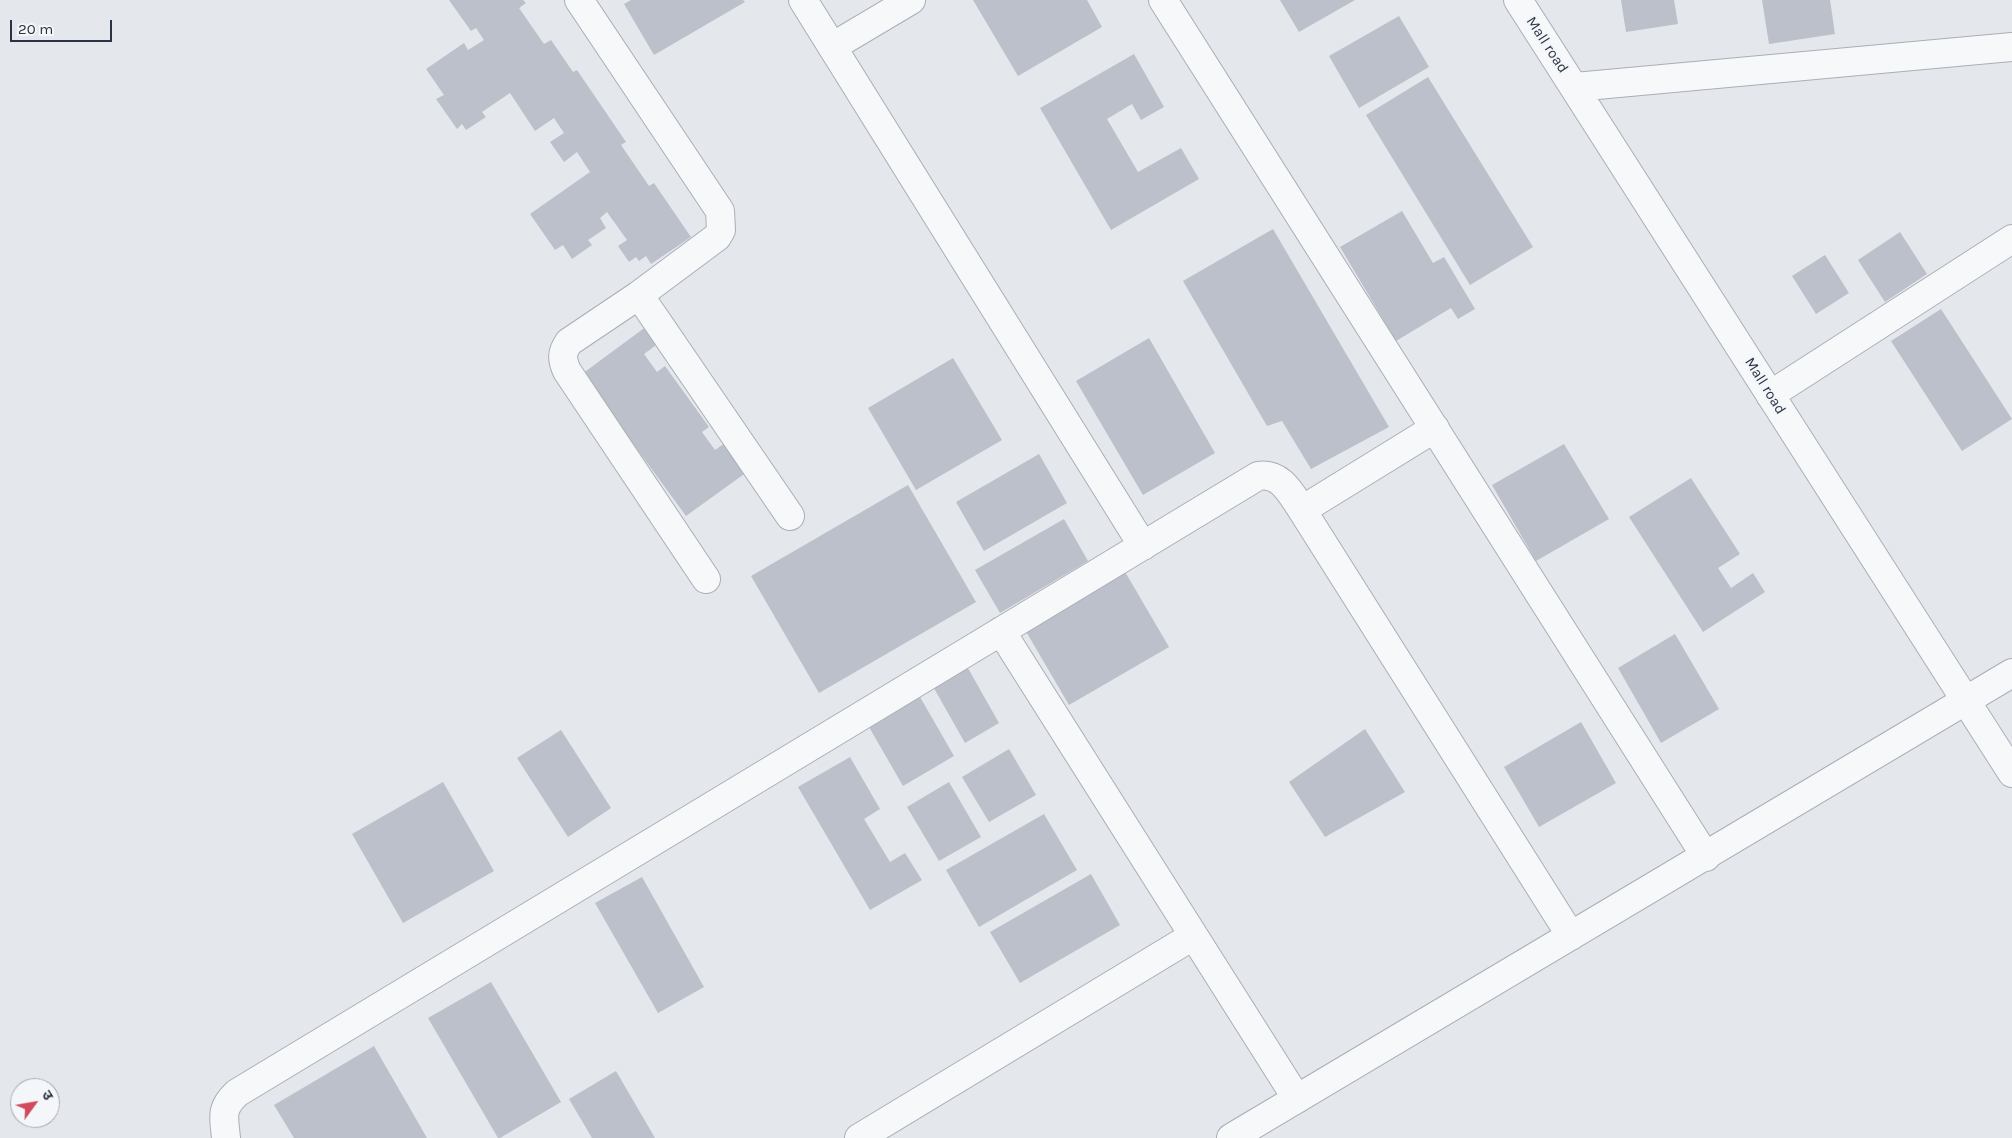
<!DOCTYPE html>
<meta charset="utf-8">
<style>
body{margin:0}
#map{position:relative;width:2012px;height:1138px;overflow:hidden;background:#e4e7ec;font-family:Karla,"Noto Sans Devanagari",sans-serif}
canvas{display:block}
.north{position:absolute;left:10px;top:1078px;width:50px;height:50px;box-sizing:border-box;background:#f4f6f9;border:1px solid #a4a8b1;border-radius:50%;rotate:58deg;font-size:14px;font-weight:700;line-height:20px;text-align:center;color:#2b3445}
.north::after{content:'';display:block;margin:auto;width:18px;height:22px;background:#d1495b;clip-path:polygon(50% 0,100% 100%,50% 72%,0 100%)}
.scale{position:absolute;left:10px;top:20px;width:102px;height:22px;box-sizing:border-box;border:2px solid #2b3445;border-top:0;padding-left:6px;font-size:15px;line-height:18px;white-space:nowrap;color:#2b3445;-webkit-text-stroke:4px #f4f6f9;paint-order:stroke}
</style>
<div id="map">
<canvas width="2012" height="1138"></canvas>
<div class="north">उ</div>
<div class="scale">20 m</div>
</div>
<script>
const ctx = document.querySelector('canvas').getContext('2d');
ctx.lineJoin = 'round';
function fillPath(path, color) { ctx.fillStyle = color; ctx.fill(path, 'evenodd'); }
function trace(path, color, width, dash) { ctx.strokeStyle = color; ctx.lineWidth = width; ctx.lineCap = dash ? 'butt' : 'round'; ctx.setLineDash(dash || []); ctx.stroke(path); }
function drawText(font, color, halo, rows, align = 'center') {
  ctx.font = font + ' Karla,sans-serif'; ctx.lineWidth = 5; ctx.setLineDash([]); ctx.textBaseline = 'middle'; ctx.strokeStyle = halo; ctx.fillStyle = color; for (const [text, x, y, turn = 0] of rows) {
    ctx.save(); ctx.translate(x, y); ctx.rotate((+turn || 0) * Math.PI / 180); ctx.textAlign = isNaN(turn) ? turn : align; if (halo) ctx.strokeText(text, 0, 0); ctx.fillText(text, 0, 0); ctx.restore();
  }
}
const building = new Path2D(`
 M449,0H523L526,3L519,8L544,44L551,40L573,72L577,70L626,142L621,145L649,186L654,183L691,237L651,264L646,256L639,261L636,257L629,262L618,246L627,240L607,212L600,218L606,228L588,240L592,245L572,259L563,245L555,250L530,214L590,172L577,152L564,162L550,142L564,133L554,118L535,131L510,93L482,112L486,117L466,130L462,124L457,129L436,99L444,95L426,69L464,43L468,50L484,40L476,28L471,31Z
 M631,0H743L745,2L654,55L624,4Z
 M973,0H1087L1102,27L1018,76Z
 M1280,0H1355L1299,32Z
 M1621,0H1674L1678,24L1626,32Z
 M1762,0H1830L1835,34L1769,44Z
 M1399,16L1429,67L1359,108L1329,56Z
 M1134,54L1164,107L1141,120L1132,104L1107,119L1138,172L1181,148L1199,179L1111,230L1040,108Z
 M1428,77L1533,247L1470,285L1366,115Z
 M1402,211L1433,263L1444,257L1475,309L1458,319L1451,308L1396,341L1340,247Z
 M1273,229L1389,427L1311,469L1282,421L1267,426L1183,281Z
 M1900,232L1927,274L1885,302L1858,260Z
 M1825,255L1849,293L1816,314L1792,276Z
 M1941,309L2012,419L1962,451L1891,341Z
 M647,326L659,343L644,354L657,372L665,366L709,427L702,432L715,450L725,443L747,472L686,516L582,374Z
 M1149,338L1215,453L1143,495L1076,381Z
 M953,358L1002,440L916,490L868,408Z
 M1564,444L1609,519L1536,561L1492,485Z
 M1039,454L1067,503L984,551L956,502Z
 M1691,478L1740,554L1718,568L1731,588L1753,573L1765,592L1703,632L1629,517Z
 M908,485L976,602L819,693L751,576Z
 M1064,519L1088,561L1000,613L975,570Z
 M1124,570L1169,647L1069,705L1024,628Z
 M1675,634L1719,709L1661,743L1618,668Z
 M965,663L999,723L965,743L931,683Z
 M916,690L954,756L903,786L865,720Z
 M1581,722L1616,783L1539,827L1504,767Z
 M1365,729L1405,792L1325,837L1289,782Z
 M561,730L611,808L568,837L517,758Z
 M1009,749L1036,795L989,822L962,777Z
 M850,757L880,809L864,819L890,862L905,853L922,880L870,910L798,787Z
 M443,782L494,871L403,923L352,834Z
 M949,782L981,837L939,861L907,807Z
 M1044,814L1077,870L979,927L946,870Z
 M1091,874L1120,925L1020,983L990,932Z
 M642,877L704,987L658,1013L595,903Z
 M491,982L561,1102L500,1138H498L428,1018Z
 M374,1046L427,1138H294L274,1105Z
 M616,1071L655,1138H592L569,1099Z`);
const minor = new Path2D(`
 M579,0L720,211L721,230L717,237L639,295L569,342C561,353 562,360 567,371L706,579
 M803,0L1143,546
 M1163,0L1706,857
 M1518,0L2012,773
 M832,47L911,0
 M1575,87L2012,47
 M639,295L790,516
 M1770,395L2012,239
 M1302,510L1435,428
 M1001,631L1297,1099
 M226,1138C224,1117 220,1109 237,1093L1258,476C1281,472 1291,494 1302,510L1571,936
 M859,1138L1193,936
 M1231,1138L2012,673`);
const streetNames = [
 ["Mall road",1547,45,57],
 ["Mall road",1765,386,58]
];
fillPath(building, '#bbc0ca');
trace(minor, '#a9aeb7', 30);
trace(minor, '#f7f8fa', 28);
drawText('15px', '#2b3445', '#f4f6f9', streetNames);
</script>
